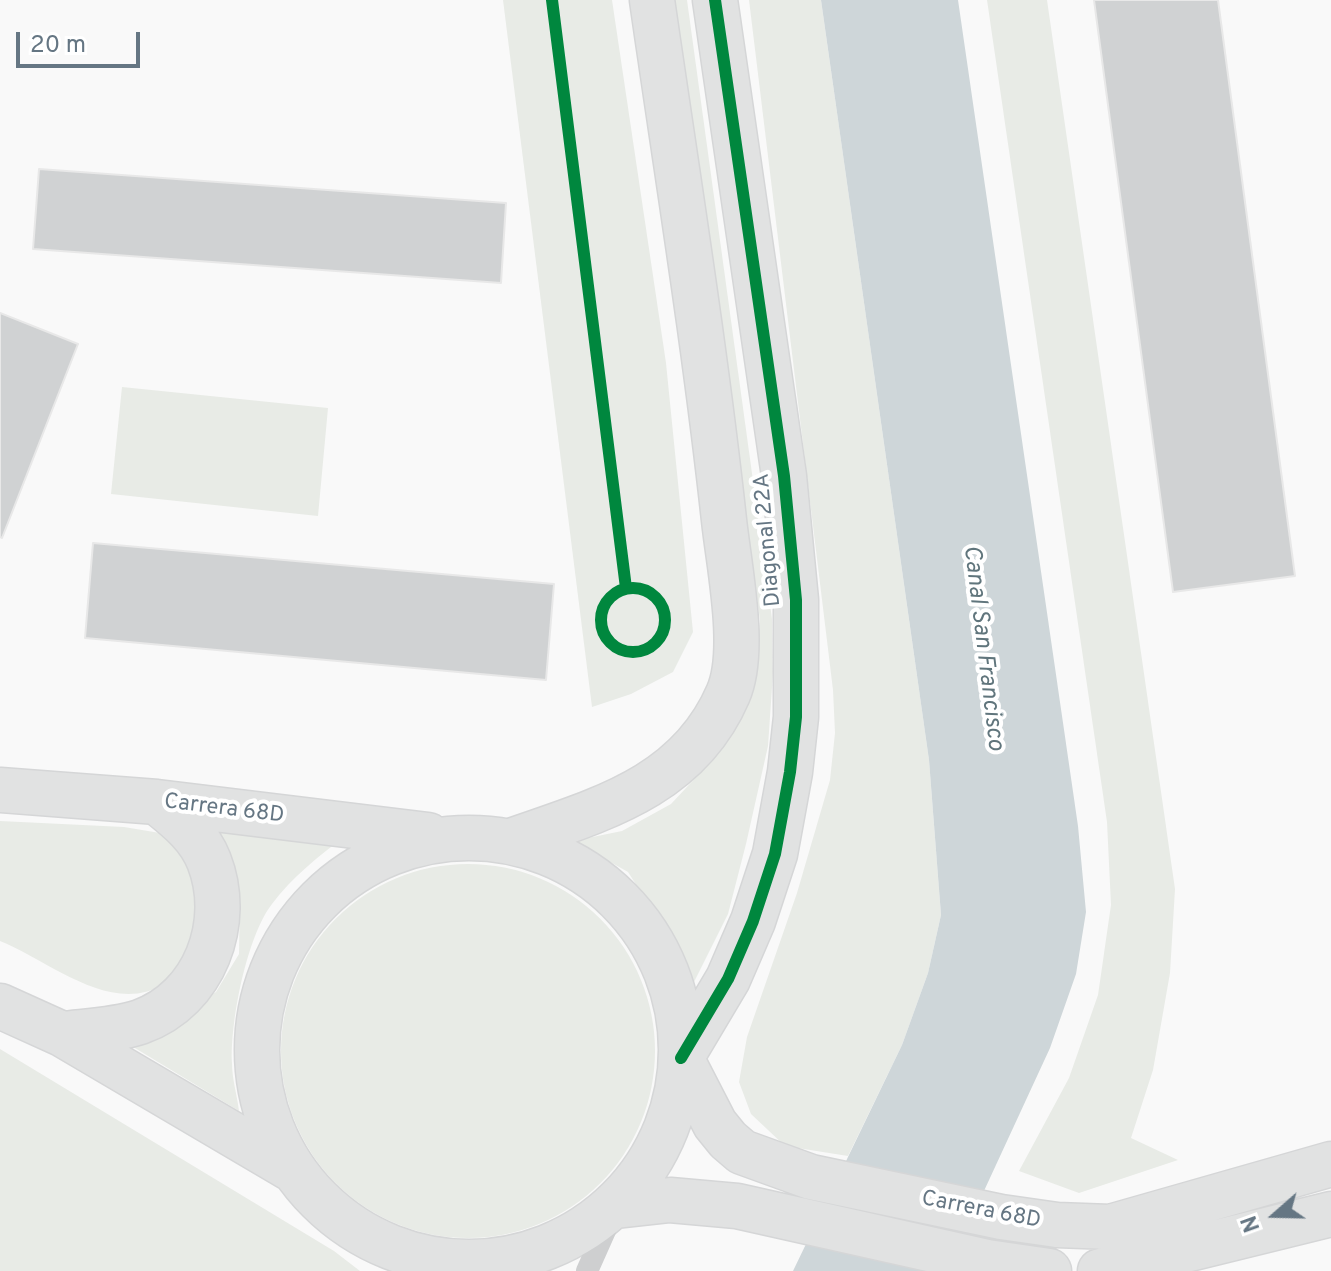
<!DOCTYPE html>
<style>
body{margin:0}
#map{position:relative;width:1331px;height:1271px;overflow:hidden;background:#f9f9f9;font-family:Overpass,sans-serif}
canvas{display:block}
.north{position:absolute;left:1235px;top:1175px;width:80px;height:80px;-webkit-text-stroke:6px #fff;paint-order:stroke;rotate:250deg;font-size:22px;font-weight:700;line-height:32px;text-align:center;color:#657683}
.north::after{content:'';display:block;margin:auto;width:28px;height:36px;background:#657683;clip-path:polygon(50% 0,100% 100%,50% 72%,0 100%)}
.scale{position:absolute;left:16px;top:32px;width:124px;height:36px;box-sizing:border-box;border:4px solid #657683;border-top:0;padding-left:10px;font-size:24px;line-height:28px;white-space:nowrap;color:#657683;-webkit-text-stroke:6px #fff;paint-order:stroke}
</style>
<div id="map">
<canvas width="1331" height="1271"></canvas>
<div class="north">N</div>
<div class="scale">20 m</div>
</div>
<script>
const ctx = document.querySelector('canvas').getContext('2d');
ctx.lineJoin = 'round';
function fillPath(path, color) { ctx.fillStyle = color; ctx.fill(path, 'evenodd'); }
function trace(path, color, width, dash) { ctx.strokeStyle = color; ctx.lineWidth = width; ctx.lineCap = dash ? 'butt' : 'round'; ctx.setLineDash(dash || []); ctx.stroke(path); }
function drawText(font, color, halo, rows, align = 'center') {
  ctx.font = font + ' Overpass,sans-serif'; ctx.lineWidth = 8; ctx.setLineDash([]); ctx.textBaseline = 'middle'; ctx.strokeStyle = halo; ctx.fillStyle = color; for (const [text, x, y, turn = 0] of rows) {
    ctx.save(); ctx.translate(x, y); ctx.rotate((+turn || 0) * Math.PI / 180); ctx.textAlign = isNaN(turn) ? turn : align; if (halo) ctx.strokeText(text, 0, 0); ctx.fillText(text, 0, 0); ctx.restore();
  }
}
const green = new Path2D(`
 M503,0H612L666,363L693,632L673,672L631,694L592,707Z
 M675,0H687L772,619L773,673L768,746L746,844L728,914L691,988L662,925L628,872L573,841L622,831L671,804L714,758L754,687L760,620Z
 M749,0H821L929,760L941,915L928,973L902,1045L848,1156L785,1146L751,1114L739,1082L747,1037L797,893L830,780L835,733L833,690Z
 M987,0H1047L1175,889L1170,973L1153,1070L1131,1138L1178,1160L1079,1193L1019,1171L1069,1078L1098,995L1111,905L1107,822Z
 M122,387L328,408L318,516L111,494Z
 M0,821L124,827L166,834L190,861L204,892L200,948C189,959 178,975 165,983C113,1018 48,960 0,941Z
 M200,826L344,837C318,857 292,877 272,904C247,936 230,1021 232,1063C232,1079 237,1095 239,1111L125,1042L179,1015L216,992L239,954L240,894L221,854Z
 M281 1051a187 187 0 1 1 374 0a187 187 0 1 1-374 0Z
 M0,1049L334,1251L360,1271H0Z`);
const water = new Path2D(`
 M821,0H958L1078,826L1086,912L1076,974L1050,1048L947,1271H793L902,1045L928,973L941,915L929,760Z`);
const building = new Path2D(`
 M1094,0H1218L1295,576L1173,592Z
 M39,169L506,203L501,283L33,249Z
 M0,313L78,344L2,538L0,537Z
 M93,543L554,584L546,680L85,638Z`);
const lane = new Path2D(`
 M396,1251L414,1271
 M587,1271L616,1206`);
const secondary = new Path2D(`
 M0,790L157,802L428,835
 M257 1050a212 212 0 1 1 424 0a212 212 0 1 1-424 0Z
 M511,841C599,810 688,787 728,694C747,651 729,567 724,520C705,346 677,173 652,0
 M0,1006L62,1034L293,1170
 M62,1034C87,1031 116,1030 140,1022C205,999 233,922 209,861C199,835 178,819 157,802
 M681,1058L728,979L753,921L775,854L790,772L796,717V600L784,476L715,0
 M681,1058L715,1124L728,1140L742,1152L811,1177L1001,1217L1057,1225L1110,1227L1331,1164
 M616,1206L670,1200L737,1206L987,1262L1049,1271
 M1100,1271L1331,1214`);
const cycleway = new Path2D(`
 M552,0L626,588
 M601 620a32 32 0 1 1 64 0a32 32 0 1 1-64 0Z
 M681,1058L728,979L753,921L775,854L790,772L796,717V600L784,476L715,0`);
const streetNames = [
 ["Diagonal 22A",769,540,-95],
 ["Carrera 68D",224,810,7],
 ["Carrera 68D",981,1211,11]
];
const waterNames = [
 ["Canal San Francisco",982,648,83]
];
fillPath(green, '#e8ebe6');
fillPath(water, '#ced6d9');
fillPath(building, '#d0d2d3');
trace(building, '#e8e8e8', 2);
trace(secondary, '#d5d6d7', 47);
trace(lane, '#cecfd0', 22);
trace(secondary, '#e1e2e2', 44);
trace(cycleway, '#00873e', 12);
drawText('22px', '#657683', '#fff', streetNames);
drawText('italic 24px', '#60757c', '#fff', waterNames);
</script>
